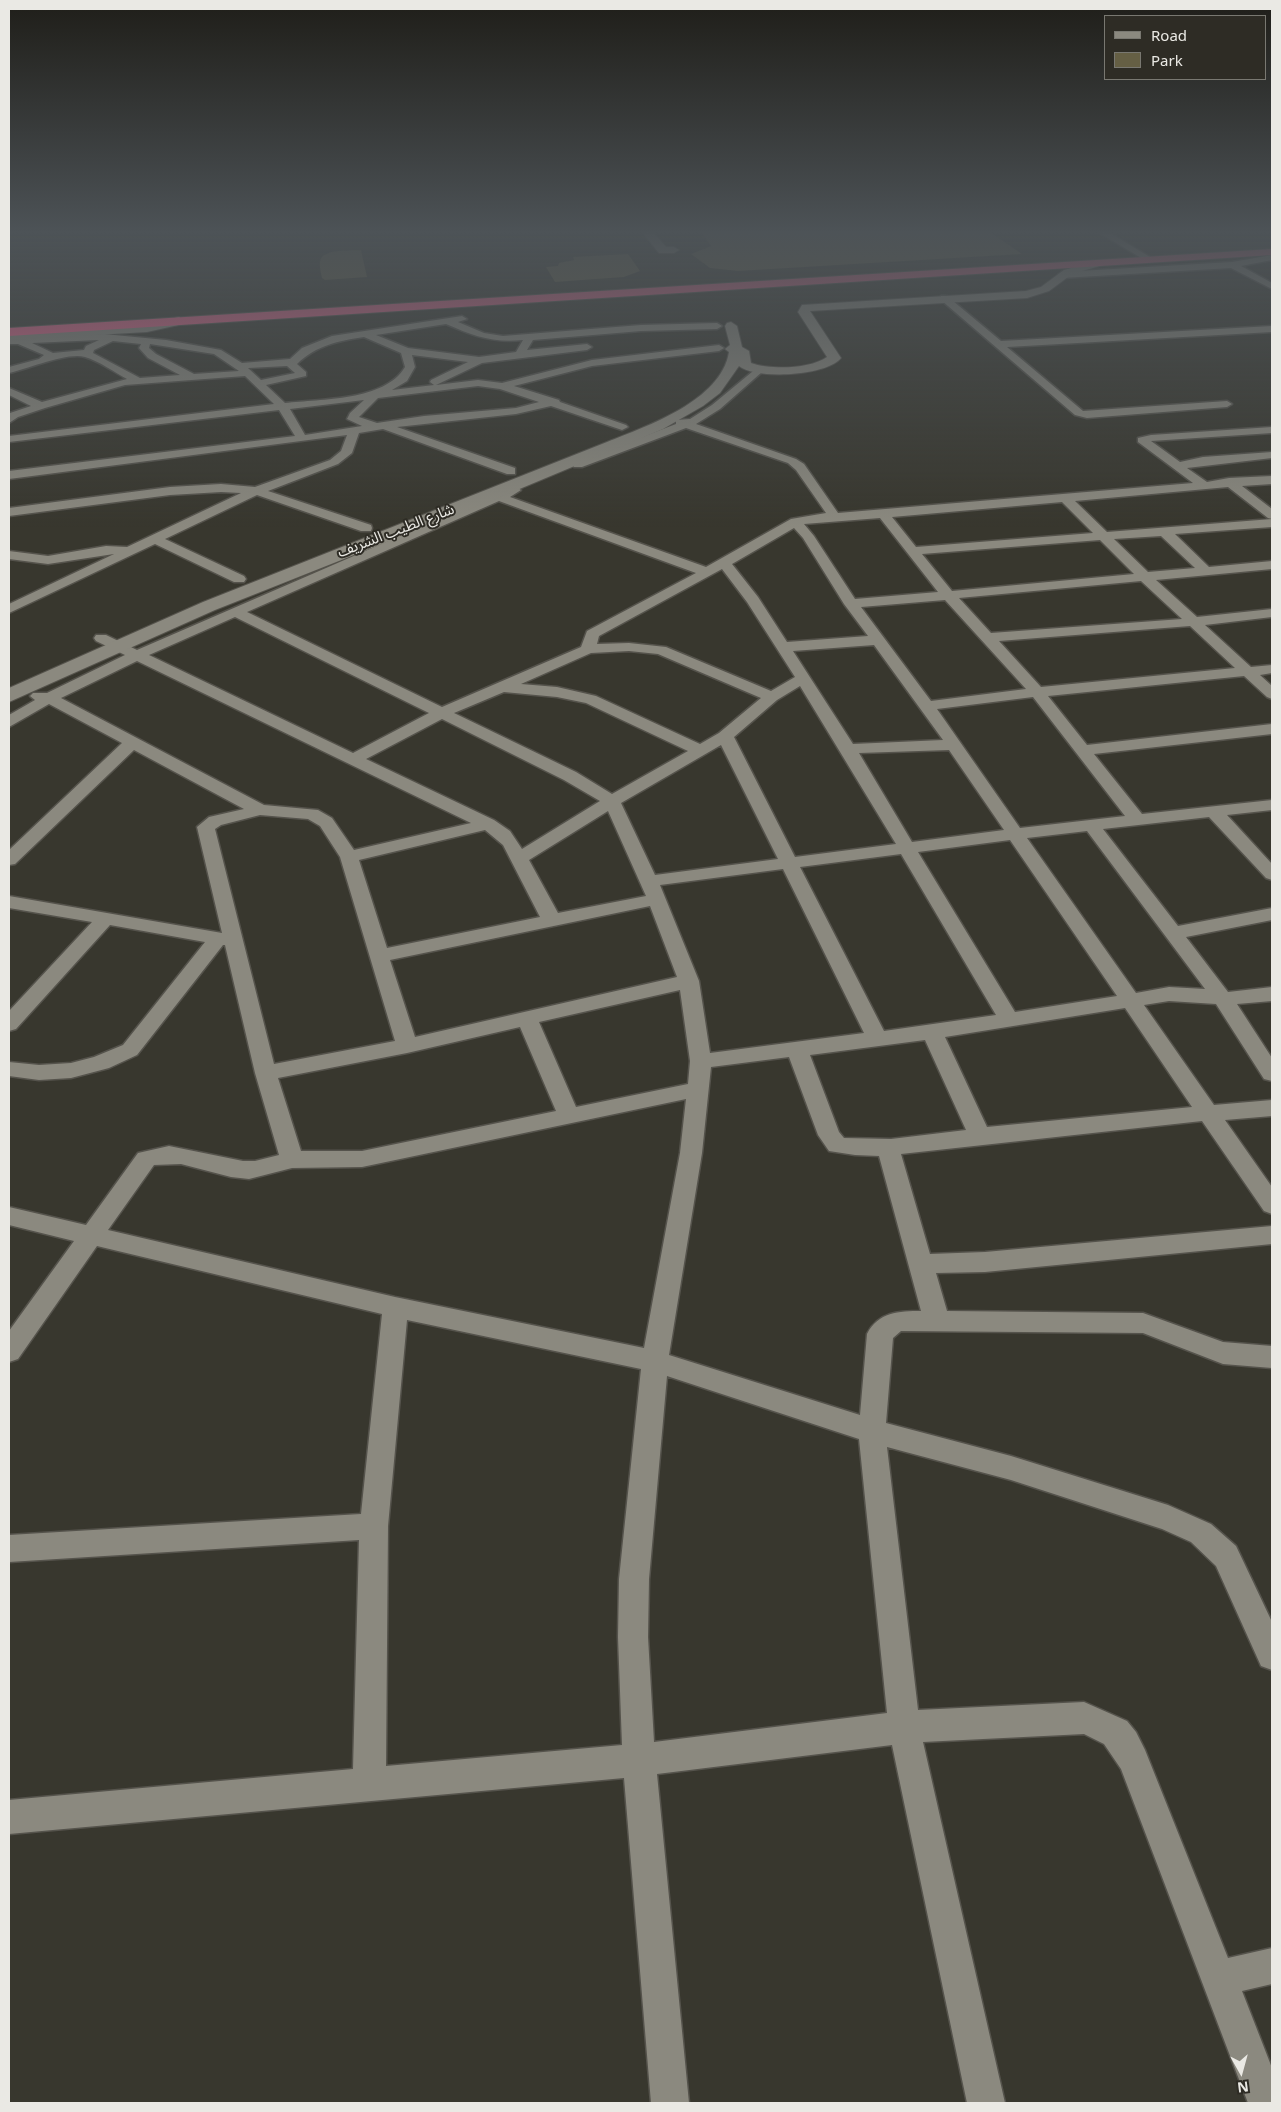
<!DOCTYPE html>
<meta charset="utf-8">
<style>
body{margin:0}
#map{position:relative;width:1281px;height:2112px;overflow:hidden;background:#38372e;font-family:"Noto Sans",sans-serif}
canvas{display:block}
.frame{position:absolute;inset:0;border:10px solid #eae9e4;pointer-events:none}
.legend{position:absolute;left:1104px;top:15px;width:162px;height:65px;box-sizing:border-box;background:#2e2c25;border:1px solid #797871;margin:0;padding:6px 9px;list-style:none;font-size:15px;color:#eae9e4}
.legend li{display:flex;align-items:center;gap:10px;height:25px}
.legend b{width:25px;border:1px solid #797871}
.north{position:absolute;left:1216px;top:2047px;width:50px;height:50px;-webkit-text-stroke:4px #2e2c25;paint-order:stroke;rotate:173deg;font-size:14px;font-weight:700;line-height:20px;text-align:center;color:#eae9e4}
.north::after{content:'';display:block;margin:auto;width:18px;height:22px;background:#eae9e4;clip-path:polygon(50% 0,100% 100%,50% 72%,0 100%)}
</style>
<div id="map">
<canvas width="1281" height="2112"></canvas>
<div class="frame"></div>
<ul class="legend">
<li><b style="height:6px;background:#8b897f"></b>Road</li>
<li><b style="height:14px;background:#655f44"></b>Park</li>
</ul>
<div class="north">N</div>
</div>
<script>
const ctx = document.querySelector('canvas').getContext('2d');
ctx.lineJoin = 'round';
function fillPath(path, color) { ctx.fillStyle = color; ctx.fill(path, 'evenodd'); }
function trace(path, color, width, dash) { ctx.strokeStyle = color; ctx.lineWidth = width; ctx.lineCap = dash ? 'butt' : 'round'; ctx.setLineDash(dash || []); ctx.stroke(path); }
function drawText(font, color, halo, rows, align = 'center') {
  ctx.font = font + ' "Noto Sans","Noto Sans Arabic",sans-serif'; ctx.lineWidth = 4; ctx.setLineDash([]); ctx.textBaseline = 'middle'; ctx.strokeStyle = halo; ctx.fillStyle = color; for (const [text, x, y, turn = 0] of rows) {
    ctx.save(); ctx.translate(x, y); ctx.rotate((+turn || 0) * Math.PI / 180); ctx.textAlign = isNaN(turn) ? turn : align; if (halo) ctx.strokeText(text, 0, 0); ctx.fillText(text, 0, 0); ctx.restore();
  }
}
const green = new Path2D(`
 M701,232H990L1022,254L738,271L710,268L691,254L711,246Z
 M361,250L367,277L325,280L322,278C321,273 319,266 320,261C323,248 351,251 361,250Z
 M628,254L640,271L624,277L555,282L546,267L558,266L559,263L574,260L573,257Z`);
const street = new Path2D(`
 M1098,232H1108L1150,257L1143,259Z
 M1272,255V260L1241,266L1272,283V289L1231,268L1062,278L1058,275L1062,272L1232,262Z
 M941,296H947L1001,341L1272,326V332L1007,347L1083,411L1227,401L1232,404L1227,407L1087,418L1075,415L941,300Z
 M462,316L467,319L458,322L484,333L503,336L641,325L717,323L722,326L717,329L641,331L533,340L527,350L587,344L592,347L587,350L482,363L436,385L478,380L502,383L592,360L719,345L724,348L719,351L592,366L514,386L559,400L560,402L626,425L628,427L622,430L551,406L516,414L397,427L515,468V474H507L383,429L359,433L352,453L338,464L268,491L371,525L372,528L371,531H361L257,495L165,539L244,576L246,579L244,582H234L155,544L9,613V604L114,554L48,564L9,559V551L48,556L106,546L127,547L241,493L221,492L170,495L9,516V508L170,487L221,484L255,487L330,460L341,451L347,435L9,479V471L295,436L279,410L9,442V436L274,404L245,376L125,385L45,408L18,417L9,423L10,413L31,406L9,395V388L42,402L127,379C114,372 99,361 85,357C67,352 28,369 9,373V367L39,359L44,355L18,344H9V338L104,334L166,340L221,350L242,363L290,359L302,348L332,336ZM446,324C474,336 492,343 523,340L516,352L479,357L408,348L376,335ZM364,337L401,353L405,367C385,401 321,399 285,403L266,385L306,376V372L297,364C317,345 338,341 364,337ZM99,340L86,346L84,350L53,353L32,343ZM113,341L141,344L139,348L148,358L180,375L140,378L93,353L94,350ZM150,344L214,354L239,371L194,374L156,354L149,348ZM412,355L468,362L431,380L430,382L434,385L392,390L407,381L415,367ZM287,366L295,373L261,380L248,368ZM478,386L500,389L539,402L516,408L424,416L377,423L359,417L378,398ZM364,400L350,413L347,419L362,426L305,435L290,409Z
 M758,367L763,370L762,372L720,409L696,424L796,459L804,464L838,513L1193,483L1138,442V438L1151,435L1272,427V433L1151,441L1180,462L1203,457L1272,452V458L1187,468L1207,482L1229,478L1272,476V484L1242,486L1272,509V519L1268,518L1228,487L1075,501L1107,532L1272,519V527L1175,534L1209,567L1272,561V569L1156,580L1197,617L1272,609V617L1205,625L1251,667L1272,665V673L1260,675L1272,686V699L1267,697L1244,676L1048,696L1087,745L1272,724V734L1094,754L1142,814L1272,800V810L1227,815L1272,864V880L1266,878L1209,817L1103,829L1178,926L1272,908V920L1186,937L1228,992L1272,987V1001L1237,1004L1272,1058V1081L1264,1079L1216,1004L1169,1001L1144,1005L1214,1105L1272,1100V1116L1225,1120L1272,1187V1214L1264,1211L1202,1121L901,1154L930,1254L985,1252L1272,1226V1244L985,1272L936,1273L947,1311L1143,1313L1223,1342L1272,1346V1368L1223,1364L1143,1333L901,1331L893,1338L886,1423L1011,1456L1168,1505L1211,1524L1236,1546L1272,1622V1670L1261,1666L1216,1566L1191,1542L1162,1529L1011,1480L887,1447L918,1710L1084,1702L1127,1721L1136,1732L1145,1750L1228,1958L1272,1948V1984L1242,1991L1272,2068V2103H1248L1121,1769L1104,1744L1084,1734L923,1742L1005,2103H967L892,1745L657,1774L689,2103H651L624,1778L9,1834V1800L353,1769L359,1540L9,1562V1535L361,1514L382,1314L97,1246L18,1359L9,1362V1331L74,1241L9,1225V1207L86,1225L138,1153L169,1146L243,1161H255L279,1155L255,1073L225,945H223L137,1055L109,1068L71,1078L39,1080L9,1076V1062L39,1065L71,1063L94,1057L123,1045L205,942L110,925L16,1029L9,1031V1011L92,922L9,908V896L222,933L197,827L209,817L244,809L134,750L15,864L9,865V850L122,743L49,704L9,727V715L35,700L30,696L33,693H47L125,655L96,641L94,638L96,635H106L137,650L515,486L521,490L510,497L706,567L791,519L826,513L796,470L788,463L686,428L582,467H574L572,464L676,424V420L690,419L712,405ZM499,501L696,573L587,631L581,647L442,707L247,612ZM1062,502L1093,533L916,547L892,517ZM880,518L938,592L855,599L814,536L804,524ZM794,528L803,538L844,604L868,636L787,642L758,597L732,564ZM1161,536L1195,568L1148,572L1114,539ZM1100,540L1134,574L952,591L922,554ZM722,569L747,602L795,677L771,691L666,647L629,643L597,644L599,636ZM1141,581L1182,619L991,633L959,598ZM945,600L1026,689L931,701L861,607ZM235,617L429,713L353,753L149,655ZM1190,626L1235,668L1041,687L999,641ZM874,645L943,740L853,744L793,651ZM629,651L658,654L761,698L719,733L700,744L596,696L557,687L521,684L591,653ZM137,661L471,823L354,850L332,818L318,810L264,805L61,698ZM800,686L896,844L795,857L734,737L777,700ZM504,692L557,697L586,703L688,751L612,794L576,772L454,713ZM1033,697L1125,816L1020,828L937,709ZM442,719L564,780L600,801L522,849L510,831L494,820L366,759ZM721,745L778,859L655,875L621,803ZM949,750L1004,830L912,842L859,753ZM608,811L646,896L558,913L529,860ZM260,815L308,819L320,826L340,857L395,1041L274,1064L215,829L221,825ZM485,830L503,845L540,917L387,948L359,860ZM1087,831L1205,989L1169,987L1136,993L1027,838ZM1010,840L1117,996L1015,1012L918,852ZM901,854L996,1015L884,1031L800,867ZM783,869L864,1033L710,1053L699,981L660,885ZM650,906L677,977L415,1037L390,960ZM680,990L690,1061L688,1084L576,1107L539,1022ZM1125,1008L1192,1107L987,1127L945,1037ZM520,1027L556,1111L362,1151H301L278,1078L407,1053ZM925,1040L966,1130L891,1139L844,1138L839,1132L810,1055ZM789,1057L818,1135L829,1151L855,1155L879,1156L921,1311C899,1311 878,1312 867,1334L860,1415L669,1355L702,1153L711,1067ZM686,1099L680,1153L644,1348L395,1297L108,1230L154,1165L181,1164L231,1177L249,1179L292,1168L362,1167ZM407,1320L641,1369L619,1579L618,1637L622,1745L386,1766L388,1526ZM667,1376L859,1439L887,1713L654,1742L648,1637L649,1579Z`);
const secondary = new Path2D(`
 M642,232H653L666,247H674L679,250L674,253H659Z
 M1099,260L1103,261V265L1072,274L1049,291L1027,298L810,311L841,358C827,376 756,380 739,366L720,393L703,406L663,429L498,498L215,610L9,702V688L203,602L607,442C647,426 721,401 729,352L725,349L730,345L725,326L727,323L731,322L737,326L742,347L749,351L751,363C771,370 810,369 827,357L798,312L802,305L1026,291L1041,287L1064,270Z
 M179,317L185,321L183,324L147,332L9,340V332L147,324Z`);
const highway = new Path2D(`
 M1272,249V255L9,336V328Z`);
const farStreetnames = [
 ["شارع الطيب الشريف",396,531,-21]
];
fillPath(green, '#655f44');
trace(street, '#55534c', 3);
trace(secondary, '#55534c', 2);
trace(highway, '#55534c', 2);
fillPath(street, '#8b897f');
fillPath(secondary, '#8b897f');
fillPath(highway, '#eb628b');
const sky = ctx.createLinearGradient(0, 0, 0, 528);
sky.addColorStop(0, '#1f1e19');
sky.addColorStop(0.44, '#4d5357');
sky.addColorStop(1, '#4d535700');
ctx.fillStyle = sky;
ctx.fillRect(0, 0, 1281, 528);
drawText('15px', '#eae9e4', '#2e2c25', farStreetnames);
</script>
